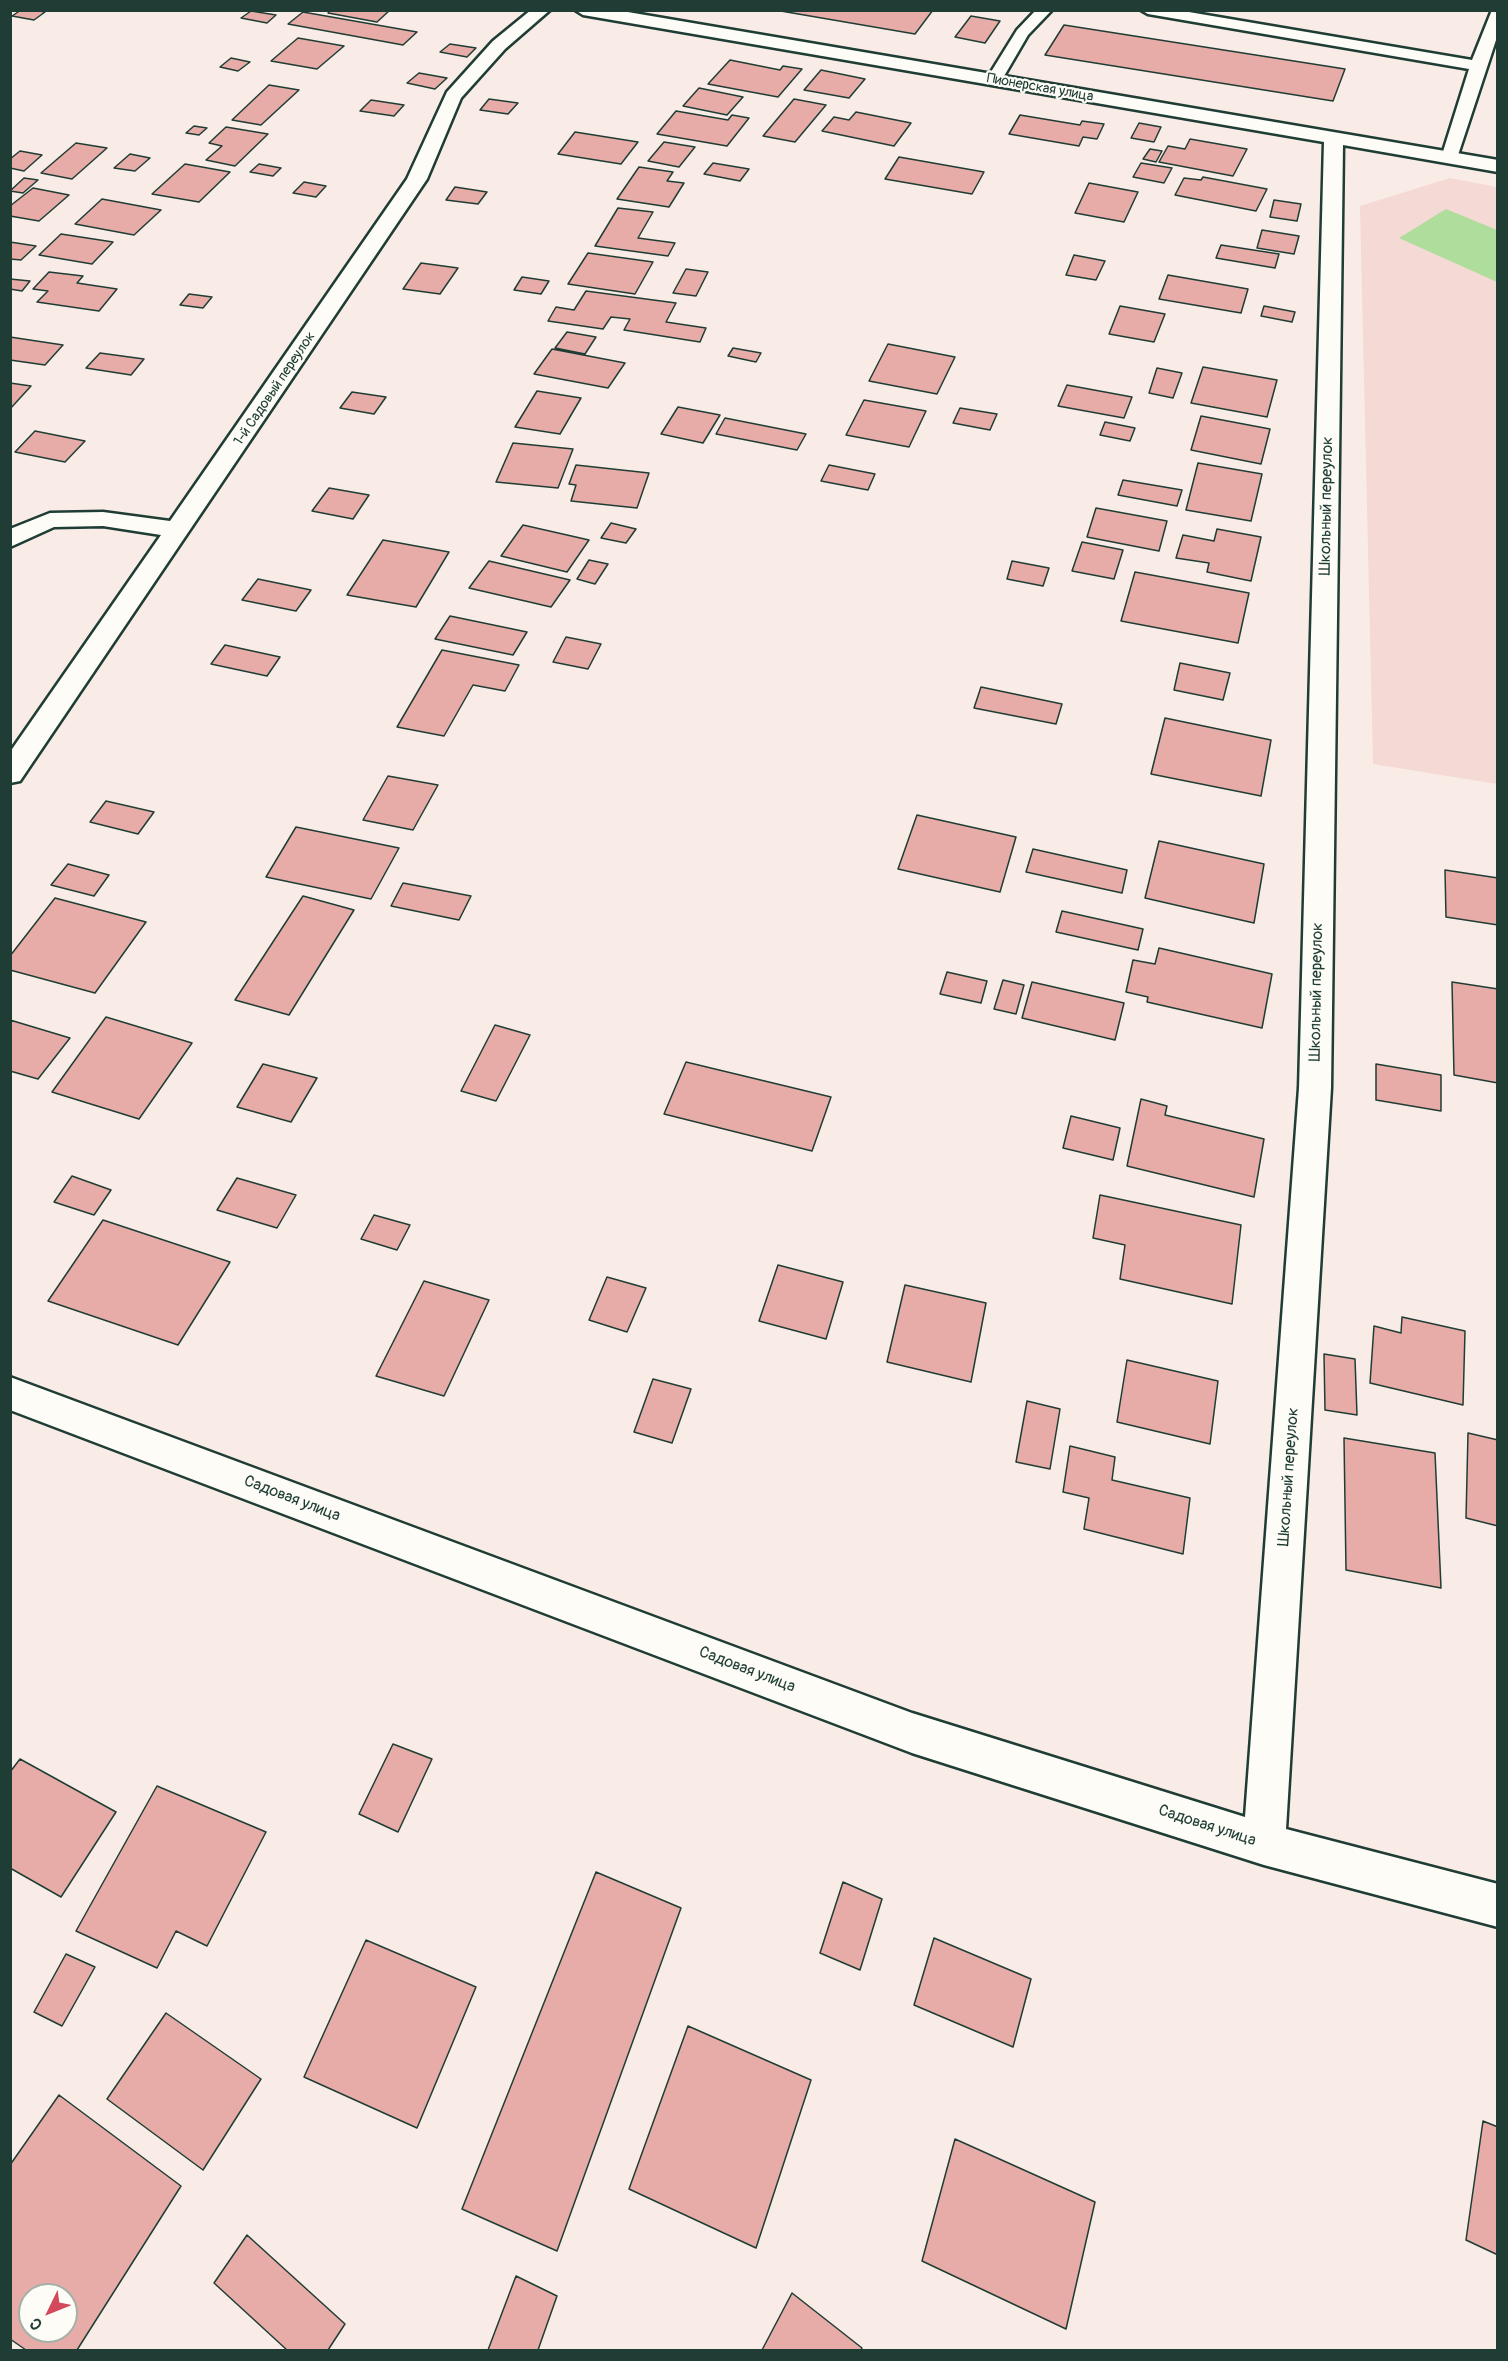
<!DOCTYPE html>
<meta charset="utf-8">
<style>
body{margin:0}
#map{position:relative;width:1508px;height:2361px;overflow:hidden;background:#f9ece7;font-family:Pangolin,sans-serif}
canvas{display:block}
.frame{position:absolute;inset:0;border:12px solid #1f3d34;pointer-events:none}
.north{position:absolute;left:18px;top:2283px;width:60px;height:60px;box-sizing:border-box;background:#fdfcf7;border:2px solid #a4b0a9;border-radius:50%;rotate:227deg;font-size:16px;font-weight:700;line-height:24px;text-align:center;color:#1f3d34}
.north::after{content:'';display:block;margin:auto;width:21px;height:27px;background:#d1495b;clip-path:polygon(50% 0,100% 100%,50% 72%,0 100%)}
</style>
<div id="map">
<canvas width="1508" height="2361"></canvas>
<div class="frame"></div>
<div class="north">С</div>
</div>
<script>
const ctx = document.querySelector('canvas').getContext('2d');
ctx.lineJoin = 'round';
function fillPath(path, color) { ctx.fillStyle = color; ctx.fill(path, 'evenodd'); }
function trace(path, color, width, dash) { ctx.strokeStyle = color; ctx.lineWidth = width; ctx.lineCap = dash ? 'butt' : 'round'; ctx.setLineDash(dash || []); ctx.stroke(path); }
function drawText(font, color, halo, rows, align = 'center') {
  ctx.font = font + ' Pangolin,sans-serif'; ctx.lineWidth = 4.5; ctx.setLineDash([]); ctx.textBaseline = 'middle'; ctx.strokeStyle = halo; ctx.fillStyle = color; for (const [text, x, y, turn = 0] of rows) {
    ctx.save(); ctx.translate(x, y); ctx.rotate((+turn || 0) * Math.PI / 180); ctx.textAlign = isNaN(turn) ? turn : align; if (halo) ctx.strokeText(text, 0, 0); ctx.fillText(text, 0, 0); ctx.restore();
  }
}
const built = new Path2D(`
 M1450,178L1497,187V784L1373,764L1360,206Z`);
const green = new Path2D(`
 M1446,209L1497,230V282L1399,238Z`);
const building = new Path2D(`
 M21,10H35L45,12L34,20L12,16Z
 M331,10H390L377,22L328,13Z
 M775,10H933L915,34Z
 M251,11L276,15L267,23L241,18Z
 M303,12L417,32L403,45L288,24Z
 M971,16L1000,21L985,43L955,37Z
 M1064,25L1345,69L1333,101L1045,55Z
 M298,38L344,46L317,69L271,61Z
 M450,44L476,48L467,57L440,52Z
 M231,58L250,62L238,71L220,67Z
 M730,60L780,70L783,66L802,69L778,97L708,84Z
 M821,70L865,79L849,98L804,90Z
 M419,73L447,78L435,89L407,83Z
 M269,85L299,90L261,125L232,120Z
 M699,88L743,97L727,115L683,106Z
 M489,99L518,103L508,114L480,110Z
 M794,99L826,105L795,142L763,136Z
 M371,100L404,105L394,116L360,111Z
 M676,111L728,120L732,115L749,118L727,146L657,134Z
 M856,112L911,123L894,146L822,131L834,117L849,120Z
 M1020,115L1080,125L1082,121L1104,124L1097,139L1083,137L1079,146L1009,134Z
 M1139,123L1161,127L1154,142L1131,138Z
 M194,126L207,128L199,135L186,133Z
 M226,127L268,134L235,166L206,160L222,146L209,143Z
 M575,132L638,142L621,164L558,154Z
 M1190,139L1247,149L1233,176L1159,162L1168,146L1185,149Z
 M664,142L695,147L679,167L648,161Z
 M76,143L107,148L72,179L41,173Z
 M1150,149L1162,151L1156,162L1143,159Z
 M20,151L42,155L24,171L10,168V159Z
 M130,154L150,158L135,171L114,168Z
 M899,157L984,172L972,194L885,179Z
 M713,163L749,169L740,181L704,174Z
 M1141,163L1172,168L1164,183L1133,177Z
 M185,164L230,172L199,202L152,194Z
 M259,164L281,168L273,176L250,172Z
 M639,167L673,172L667,181L684,183L669,207L617,199Z
 M1203,177L1267,189L1256,211L1175,195L1184,178L1201,180Z
 M24,178L38,180L23,193L10,191Z
 M304,182L326,186L316,197L293,193Z
 M1089,183L1138,192L1124,222L1075,213Z
 M455,187L487,192L478,204L446,200Z
 M33,188L69,195L39,221L10,216V206Z
 M102,199L161,210L134,235L75,224Z
 M1274,200L1301,204L1297,221L1270,217Z
 M618,208L653,212L638,238L675,243L668,256L595,246Z
 M1262,230L1299,236L1294,254L1257,248Z
 M61,234L113,242L92,264L39,255Z
 M10,242L36,246L21,260L10,259Z
 M1221,245L1279,254L1275,268L1216,258Z
 M588,253L653,262L635,294L568,284Z
 M1074,255L1105,261L1096,280L1066,275Z
 M421,263L458,268L440,294L403,289Z
 M686,269L708,272L696,296L673,293Z
 M49,272L83,276L77,283L117,289L99,311L37,302L48,291L33,289Z
 M1168,275L1248,289L1241,313L1159,299Z
 M522,277L549,281L541,294L514,290Z
 M10,279L30,281L22,291L10,289Z
 M586,291L676,303L666,322L706,328L700,342L624,330L630,319L611,317L603,329L548,321L556,307L574,310Z
 M189,294L212,297L203,308L180,305Z
 M1120,306L1165,314L1154,342L1109,334Z
 M1264,306L1295,312L1292,322L1261,316Z
 M567,332L596,337L585,354L555,348Z
 M10,337L63,345L45,365L10,360Z
 M888,344L955,357L937,394L869,381Z
 M733,348L761,353L756,362L728,356Z
 M552,349L625,363L608,388L534,374Z
 M100,353L144,359L131,375L86,368Z
 M1203,367L1277,380L1267,417L1191,403Z
 M1157,368L1182,373L1173,398L1149,393Z
 M10,383L31,386L10,409Z
 M1067,385L1132,397L1124,418L1058,406Z
 M537,391L581,398L560,434L515,427Z
 M352,392L386,397L374,414L340,408Z
 M864,400L926,411L909,447L846,435Z
 M678,407L720,415L703,443L661,434Z
 M960,408L997,414L990,430L953,423Z
 M1201,416L1270,429L1261,464L1191,450Z
 M725,418L806,434L797,450L716,434Z
 M1105,422L1135,428L1130,441L1100,435Z
 M35,431L85,441L65,462L15,452Z
 M513,443L573,449L558,488L496,482Z
 M1198,463L1262,474L1251,521L1186,510Z
 M576,465L649,473L637,508L571,501L576,485L569,484Z
 M829,465L875,474L868,490L821,481Z
 M1123,480L1182,490L1177,506L1118,495Z
 M329,488L369,495L353,519L312,511Z
 M1096,508L1167,521L1159,551L1087,537Z
 M611,523L636,529L626,543L601,538Z
 M523,525L589,540L567,572L501,556Z
 M1217,529L1261,537L1251,581L1207,572L1209,563L1176,558L1183,535L1214,541Z
 M383,540L449,552L416,607L347,595Z
 M1082,542L1123,550L1114,579L1072,571Z
 M589,560L608,564L595,584L577,579Z
 M489,561L570,580L551,607L469,588Z
 M1012,561L1049,568L1043,586L1007,579Z
 M1135,572L1249,593L1238,643L1121,621Z
 M258,579L311,590L296,611L242,600Z
 M450,616L527,632L513,655L435,639Z
 M566,637L601,644L588,669L553,662Z
 M225,645L280,657L267,676L211,664Z
 M442,650L519,665L505,691L473,685L444,736L397,727Z
 M1180,663L1230,673L1223,700L1174,690Z
 M981,687L1062,704L1056,724L974,708Z
 M1165,718L1271,740L1261,796L1151,774Z
 M388,776L438,785L413,830L363,820Z
 M106,801L154,812L138,834L90,822Z
 M917,815L1016,837L1000,892L898,869Z
 M296,827L399,848L371,899L266,877Z
 M1159,841L1264,864L1254,923L1145,898Z
 M1033,849L1127,870L1122,893L1026,872Z
 M68,864L109,875L94,896L51,885Z
 M1445,870L1498,878V925L1446,917Z
 M403,883L471,896L459,920L391,906Z
 M303,896L354,910L289,1015L235,1000Z
 M55,898L146,922L95,993L10,970V956Z
 M1062,911L1143,929L1138,950L1056,932Z
 M1159,948L1272,974L1262,1028L1147,1002L1148,997L1126,992L1133,960L1155,964Z
 M947,972L987,981L981,1003L940,994Z
 M1003,980L1024,985L1016,1014L994,1009Z
 M1032,982L1124,1003L1115,1040L1022,1018Z
 M1452,982L1498,989V1083L1454,1075Z
 M106,1017L192,1043L139,1119L52,1092Z
 M10,1020L70,1038L38,1079L10,1071Z
 M495,1025L530,1035L496,1101L461,1091Z
 M686,1062L831,1097L812,1151L664,1114Z
 M263,1064L317,1078L291,1122L237,1107Z
 M1376,1064L1441,1075V1111L1376,1100Z
 M1141,1099L1167,1106L1165,1115L1264,1139L1254,1197L1127,1166Z
 M1071,1116L1120,1128L1113,1160L1063,1148Z
 M72,1176L111,1190L94,1215L54,1202Z
 M237,1178L296,1195L277,1228L217,1210Z
 M1100,1195L1241,1225L1232,1304L1120,1279L1125,1245L1093,1238Z
 M374,1215L410,1225L397,1250L361,1239Z
 M103,1220L230,1262L178,1345L48,1301Z
 M778,1265L843,1282L826,1339L759,1321Z
 M607,1277L646,1288L627,1332L589,1320Z
 M424,1281L489,1300L444,1396L376,1376Z
 M905,1285L986,1303L971,1382L887,1362Z
 M1402,1317L1465,1331L1463,1405L1370,1383L1374,1326L1401,1333Z
 M1324,1354L1355,1359L1357,1415L1325,1410Z
 M1127,1360L1218,1381L1210,1444L1117,1422Z
 M653,1379L691,1389L672,1443L634,1432Z
 M1027,1401L1060,1409L1050,1469L1016,1462Z
 M1468,1433L1498,1440V1526L1466,1518Z
 M1344,1438L1435,1453L1441,1588L1346,1570Z
 M1070,1446L1115,1457L1112,1480L1190,1498L1183,1554L1084,1529L1089,1498L1063,1492Z
 M393,1744L432,1759L398,1832L359,1814Z
 M20,1759L116,1812L61,1897L10,1868V1772Z
 M157,1786L266,1832L207,1946L176,1931L157,1968L76,1931Z
 M596,1872L681,1908L557,2251L462,2209Z
 M843,1882L882,1899L860,1970L820,1953Z
 M934,1938L1031,1979L1013,2047L914,2005Z
 M366,1940L476,1987L417,2128L304,2077Z
 M66,1954L95,1967L62,2026L34,2012Z
 M166,2013L261,2079L203,2170L107,2099Z
 M688,2026L811,2080L756,2248L629,2189Z
 M59,2095L181,2186L77,2350H26L10,2339V2165ZM30,2295H66V2331H30Z
 M1483,2121L1498,2127V2255L1466,2240Z
 M955,2139L1095,2202L1066,2329L922,2261Z
 M247,2235L345,2324L328,2350H287L214,2283Z
 M516,2276L557,2296L538,2350H488Z
 M792,2293L862,2348L861,2350H762Z`);
const service = new Path2D(`
 M1036,10H1052L1028,35L1000,83H988L986,80L1017,30Z
 M1141,10H1177L1472,60L1492,10H1498V34L1457,158L1449,163L1441,158L1469,69L1148,14Z`);
const minor = new Path2D(`
 M531,10H550L505,49L461,98L427,179L20,781L10,783V752L161,535L103,526L54,527L10,547V529L50,513L103,512L170,521L407,179L447,92L493,41Z
 M575,10H616L1498,160V172L1343,145L1331,1088L1286,1829L1498,1884V1927L1264,1865L912,1753L10,1410V1377L912,1713L1245,1817L1299,1088L1324,142L583,15Z`);
const farStreetnames = [
 ["Пионерская улица",1040,88,10],
 ["1-й Садовый переулок",275,389,-56]
];
const streetNames = [
 ["Школьный переулок",1327,506,-89],
 ["Школьный переулок",1317,992,-89],
 ["Школьный переулок",1289,1477,-86],
 ["Садовая улица",292,1499,21],
 ["Садовая улица",747,1670,21],
 ["Садовая улица",1207,1826,18]
];
fillPath(built, '#f4d9d4');
fillPath(green, '#afdd9c');
fillPath(building, '#e7aca8');
trace(building, '#1f3d34', 1.5);
trace(service, '#1f3d34', 5);
trace(minor, '#1f3d34', 5);
fillPath(service, '#fdfcf7');
fillPath(minor, '#fdfcf7');
drawText('14px', '#1f3d34', '#fdfcf7', farStreetnames);
drawText('16px', '#1f3d34', '#fdfcf7', streetNames);
</script>
